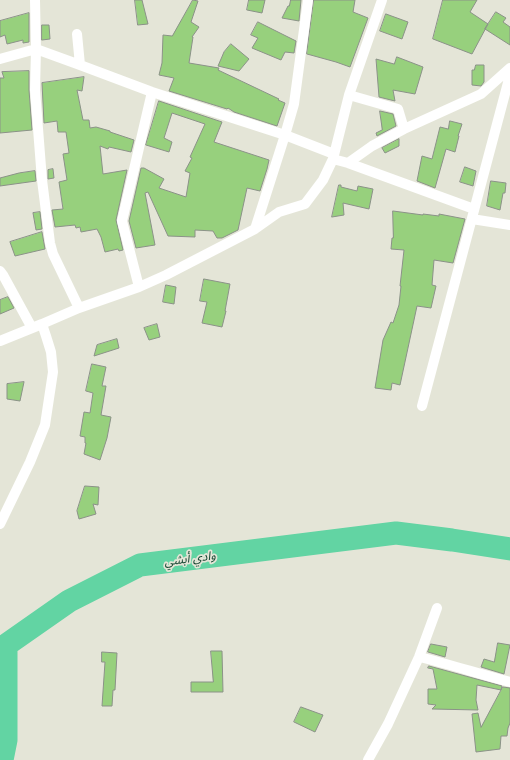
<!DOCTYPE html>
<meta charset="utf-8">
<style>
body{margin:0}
canvas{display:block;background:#e4e5d7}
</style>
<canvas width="510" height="760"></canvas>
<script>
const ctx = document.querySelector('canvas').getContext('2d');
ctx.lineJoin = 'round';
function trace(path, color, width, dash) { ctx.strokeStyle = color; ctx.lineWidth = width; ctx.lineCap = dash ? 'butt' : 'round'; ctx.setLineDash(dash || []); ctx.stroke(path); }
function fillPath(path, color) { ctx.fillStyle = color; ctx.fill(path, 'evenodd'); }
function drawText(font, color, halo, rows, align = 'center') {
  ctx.font = font + ' Arial,"Noto Sans Arabic",sans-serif'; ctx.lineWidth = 3.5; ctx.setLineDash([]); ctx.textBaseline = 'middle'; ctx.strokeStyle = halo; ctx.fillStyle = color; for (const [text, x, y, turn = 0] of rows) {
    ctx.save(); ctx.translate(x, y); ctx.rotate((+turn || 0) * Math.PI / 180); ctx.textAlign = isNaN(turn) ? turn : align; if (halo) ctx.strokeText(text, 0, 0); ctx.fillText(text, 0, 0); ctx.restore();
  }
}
const river = new Path2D(`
 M2,760L6,740V645L69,601L140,565L396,533L452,540L510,549`);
const building = new Path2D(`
 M135,0H142L148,24L138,25Z
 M193,0L198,1L191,22L199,27L192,37H193L189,63L219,68L218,70L279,99L278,100L285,103L277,126L234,112L228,108L227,109L169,91L174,78L159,75L162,63L163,35L172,36Z
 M249,0H265L262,13L247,10Z
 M291,0H301L299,21L282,18L288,6H289Z
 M314,0H355L353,12L368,18L350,67L336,62L307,54Z
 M443,0H477L470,12L488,24L472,54L433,39Z
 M496,12L506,18L503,22L510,27V45L485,29Z
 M29,13V42L23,43V40L7,44L5,35L0,37V21Z
 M386,14L408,22L402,39L380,31Z
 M258,22L296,41L294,53L285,52L281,60L252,48L258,38L251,35Z
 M42,25H49L50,39L42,40Z
 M231,44L249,59L239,71L218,66L224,52Z
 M397,57L423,67L415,94L393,90L395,101L379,97L376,59L394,64Z
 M476,65H484V82L481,86L472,85V70H474Z
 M29,71V90L32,130L0,133V78H4L2,72Z
 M84,77L82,91L77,90L83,120H89L90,128L96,127L110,131V132L134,140L131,152L109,147L108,149L100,146L103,174L127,170L116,220L123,250L119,251L118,249L105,252L101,237L97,229L81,232L80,227L76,228L75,225L55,227L52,210L63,209L59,182L67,180L63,154L69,153L66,132H58L57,121L44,123L42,83Z
 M159,101L222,122L214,142L269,160L267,169L260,191L247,188L238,230L222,238H217L213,231L195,230V237L168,236L148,192L145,193L155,245L136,248L129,221L141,168H144L164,179L159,188L186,197L190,173L185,171L192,158L190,157L205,124L172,113L164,138L172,142L169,152L146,145Z
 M380,111L393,114L396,126L377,136L376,133L382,130Z
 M450,121L462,124L458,136H459L455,152L446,149L435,188L417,181L422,156L432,159L440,127L448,129Z
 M399,139V146L385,153L382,148Z
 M465,167L476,171L473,186L460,182Z
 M53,169L54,178L48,179V170Z
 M35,171L36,181L0,186V178L19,173Z
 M491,181L506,183L505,193H503L500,210L487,206Z
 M339,185H341V187L357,191L358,186L373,189L369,209L343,203L344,215L332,217Z
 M393,211L423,215V214L439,216V214L465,219L453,263L434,260L432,285L436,286L431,308L417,306L400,385L392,383L391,390L375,388L383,340L391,322L393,323L399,305L401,286H400L404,250L391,249L392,238H393Z
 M40,212L42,229L36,230L33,213Z
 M42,232L45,249L15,256L10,242Z
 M204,279L230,284L225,311H226L222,327L202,323L207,302L200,301Z
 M166,285L176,287L174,304L163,302Z
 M8,297L14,308L0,314V300Z
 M157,324L160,337L149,340L144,328Z
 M117,339L119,348L94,356L97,345Z
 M92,364L106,367L102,386H106L101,415L111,417L107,438L100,460L84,454L86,443H85V437L80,436L84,412L90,413L93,393L86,391Z
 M24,382L20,401L7,399V384Z
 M85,486L99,487L98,505L93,504L96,514L79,519L77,511Z
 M498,643L510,645L504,674L481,667L484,659L494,662Z
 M431,644L447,647L445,657L428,652Z
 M211,651H222L223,692H191V682H213Z
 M102,652L117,653L115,690H113L112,706H102L105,662H102Z
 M429,666L502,686L501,690L477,685L476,700L478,710L432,709L436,705L428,704V689H437L433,669L428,668Z
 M503,687L510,688V723L508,728L507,736H501L500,749L476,752L472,714L478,713L481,727Z
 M301,707L323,715L315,732L294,722Z`);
const minor = new Path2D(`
 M35,0L36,49L35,90L42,180L50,243L53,254L79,308
 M77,34L80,65
 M0,59L36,49L80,65L152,92L285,135L334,154
 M349,95L398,109L404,129
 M333,159L348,163L474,209
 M348,163L372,146L404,129L481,94L510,68
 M472,219L510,225
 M255,229L285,135L294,104L308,0
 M0,271L3,275L32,328
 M139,287L122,221L152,92
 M0,341L42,324L79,308L139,287L166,275L255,229L279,212L305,204L323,180L333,159L349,95L382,0
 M422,406L510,75
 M0,524L30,462L45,425L53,372L51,352L46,336L42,324
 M419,657C449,664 479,674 510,682
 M368,760L388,724L419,657L437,608`);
const waterNames = [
 ["وادي أبشي",190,559,-7]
];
trace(river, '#62d4a3', 23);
fillPath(building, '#97d07d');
trace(building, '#8b9288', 1);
trace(minor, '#fff', 10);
drawText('italic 12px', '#144531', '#e4e5d7', waterNames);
</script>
